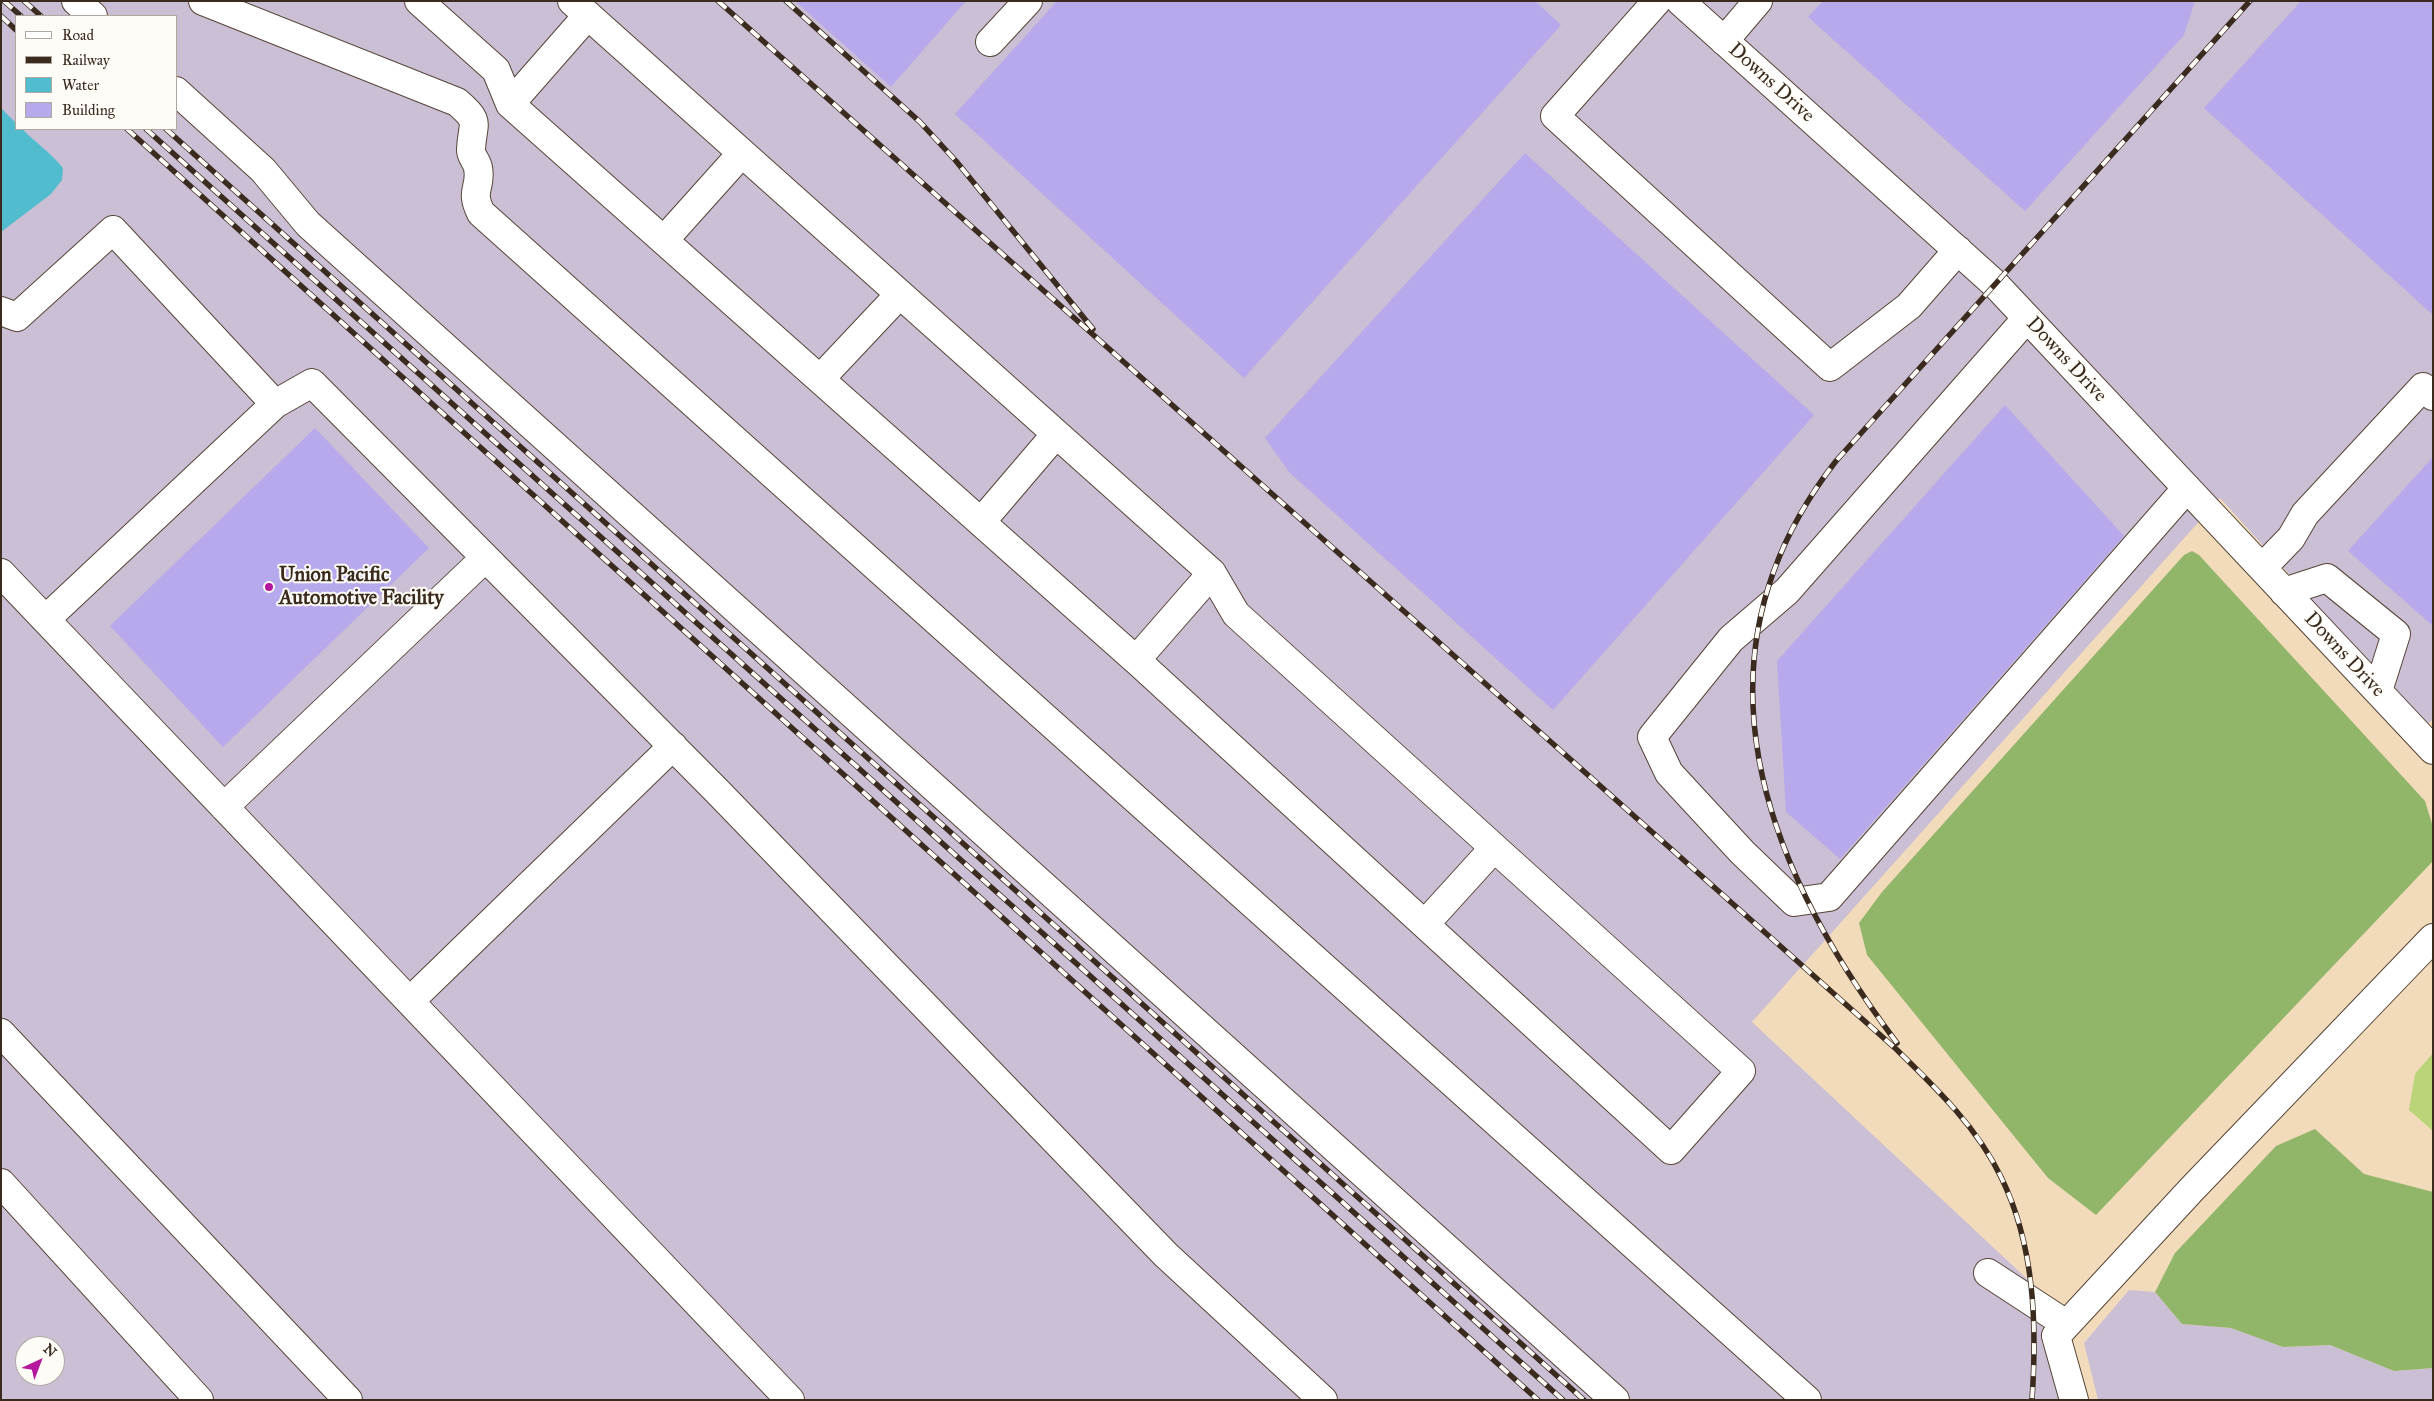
<!DOCTYPE html>
<style>
body{margin:0}
#map{position:relative;width:2434px;height:1401px;overflow:hidden;background:#f2dbbb;font-family:"IM FELL Great Primer",serif}
canvas{display:block}
.frame{position:absolute;inset:0;border:2px solid #3b2a1e;pointer-events:none}
.legend{position:absolute;left:15px;top:15px;width:162px;height:115px;box-sizing:border-box;background:#fdfcf7;border:1px solid #afa8a0;margin:0;padding:6px 9px;list-style:none;font-size:15px;color:#3b2a1e}
.legend li{display:flex;align-items:center;gap:10px;height:25px}
.legend b{width:25px;border:1px solid #afa8a0}
.north{position:absolute;left:15px;top:1336px;width:50px;height:50px;box-sizing:border-box;background:#fdfcf7;border:1px solid #afa8a0;border-radius:50%;rotate:43deg;font-size:14px;font-weight:700;line-height:20px;text-align:center;color:#3b2a1e}
.north::after{content:'';display:block;margin:auto;width:18px;height:22px;background:#b5179e;clip-path:polygon(50% 0,100% 100%,50% 72%,0 100%)}
</style>
<div id="map">
<canvas width="2434" height="1401"></canvas>
<div class="frame"></div>
<ul class="legend">
<li><b style="height:6px;background:#fff"></b>Road</li>
<li><b style="height:6px;background:#3b2a1e"></b>Railway</li>
<li><b style="height:14px;background:#52bccf"></b>Water</li>
<li><b style="height:14px;background:#b7a9ec"></b>Building</li>
</ul>
<div class="north">N</div>
</div>
<script>
const ctx = document.querySelector('canvas').getContext('2d');
ctx.lineJoin = 'round';
function fillPath(path, color) { ctx.fillStyle = color; ctx.fill(path, 'evenodd'); }
function trace(path, color, width, dash) { ctx.strokeStyle = color; ctx.lineWidth = width; ctx.lineCap = dash ? 'butt' : 'round'; ctx.setLineDash(dash || []); ctx.stroke(path); }
function drawText(font, color, halo, rows, align = 'center') {
  ctx.font = font + ' "IM FELL Great Primer",serif'; ctx.lineWidth = 4; ctx.setLineDash([]); ctx.textBaseline = 'middle'; ctx.strokeStyle = halo; ctx.fillStyle = color; for (const [text, x, y, turn = 0] of rows) {
    ctx.save(); ctx.translate(x, y); ctx.rotate((+turn || 0) * Math.PI / 180); ctx.textAlign = isNaN(turn) ? turn : align; if (halo) ctx.strokeText(text, 0, 0); ctx.fillText(text, 0, 0); ctx.restore();
  }
}
const industrial = new Path2D(`
 M1,1H2433V719L2426,726L2220,498L1752,1022L2056,1306L2060,1400H1ZM16,16H176V129H16ZM25,1346H55V1376H25Z
 M2129,1290L2155,1292L2182,1324L2231,1328L2283,1347L2330,1345L2394,1371L2433,1368V1400H2098L2084,1343Z`);
const green = new Path2D(`
 M2433,1053V1131L2409,1110L2415,1074Z`);
const forest = new Path2D(`
 M2192,551L2199,555L2425,801L2433,827V861L2096,1215L2048,1178L1867,955L1859,923L1882,892L2184,555Z
 M2315,1129L2364,1174L2433,1192V1368L2394,1371L2330,1345L2283,1347L2231,1328L2182,1324L2155,1292L2175,1253L2276,1146Z`);
const water = new Path2D(`
 M1,108L16,123V129H22C35,142 51,153 63,168L62,180L51,194L1,232Z`);
const building = new Path2D(`
 M795,1H966L891,87Z
 M1057,1H1535L1561,25L1244,378L955,114Z
 M1823,1H2195L2184,35L2025,211L1808,17Z
 M2301,1H2433V315L2204,108Z
 M1525,153L1814,415L1553,710L1289,472L1265,438Z
 M2005,405L2124,536L1840,859L1786,812L1777,661Z
 M315,428L429,548L223,747L110,626Z
 M2433,457V626L2348,551Z`);
const minor = new Path2D(`
 M76,1L93,16
 M203,1L457,102C482,123 472,122 471,150C471,157 477,161 478,168C482,188 469,189 481,213L1807,1400
 M419,1L496,70L510,104L1136,660
 M572,1L1212,573L1236,614L1741,1071L1671,1150L1136,660L1212,573
 M1657,1L1555,116L1830,367L1909,306L1958,250
 M1680,1L1995,284L2433,750
 M1724,41L1758,1
 M990,42L1028,1
 M176,91L263,170L308,224L1615,1400
 M510,104L588,15
 M664,240L742,153
 M1,311L17,317L113,230L275,404L46,619
 M2027,318L1787,591L1731,639L1652,737L1669,773L1742,852L1794,902L1829,897L2187,488
 M820,379L900,294
 M275,404L312,383L717,791L1166,1255L1323,1400
 M981,522L1056,434
 M2262,568L2291,538L2305,514L2423,387L2433,396
 M1,573L790,1400
 M2284,592L2327,578L2396,634L2378,691
 M224,807L485,558
 M1425,924L1494,848
 M410,1001L673,746
 M1,1033L348,1400
 M1,1183L199,1400
 M1988,1273L2066,1324
 M2074,1400L2056,1336L2192,1189L2433,938`);
const rail = new Path2D(`
 M4,1L21,16
 M24,1L41,16
 M718,1L1896,1049C1935,1087 1977,1127 2001,1177C2035,1246 2037,1325 2032,1400
 M786,1L920,122L956,161L1093,329
 M1,16L16,30
 M127,129L1538,1400
 M146,129L1563,1400
 M166,129L1584,1400
 M1897,1043C1763,865 1683,657 1836,461L2250,1`);
const markers = [
 [269,587,5,"#b5179e"]
];
const streetNames = [
 ["Downs Drive",1771,83,42],
 ["Downs Drive",2066,360,47],
 ["Downs Drive",2344,655,47]
];
const poiNames = [
 ["Union Pacific",279,576],
 ["Automotive Facility",279,599]
];
fillPath(industrial, '#cbbfd5');
fillPath(green, '#b9d479');
fillPath(forest, '#92b669');
fillPath(water, '#52bccf');
fillPath(building, '#b7a9ec');
trace(minor, '#564536', 30);
trace(minor, '#fff', 28);
trace(rail, '#3b2a1e', 5.5);
trace(rail, '#fdfcf7', 4, [11]);
for (const [x, y, r, color] of markers) { const dot = new Path2D(); dot.arc(x, y, r, 0, 2 * Math.PI); ctx.fillStyle = color; ctx.fill(dot); trace(dot, '#fdfcf7', 2); }
drawText('20px', '#3b2a1e', '#fdfcf7', streetNames);
drawText('bold 20px', '#3b2a1e', '#fdfcf7', poiNames, 'left');
</script>
